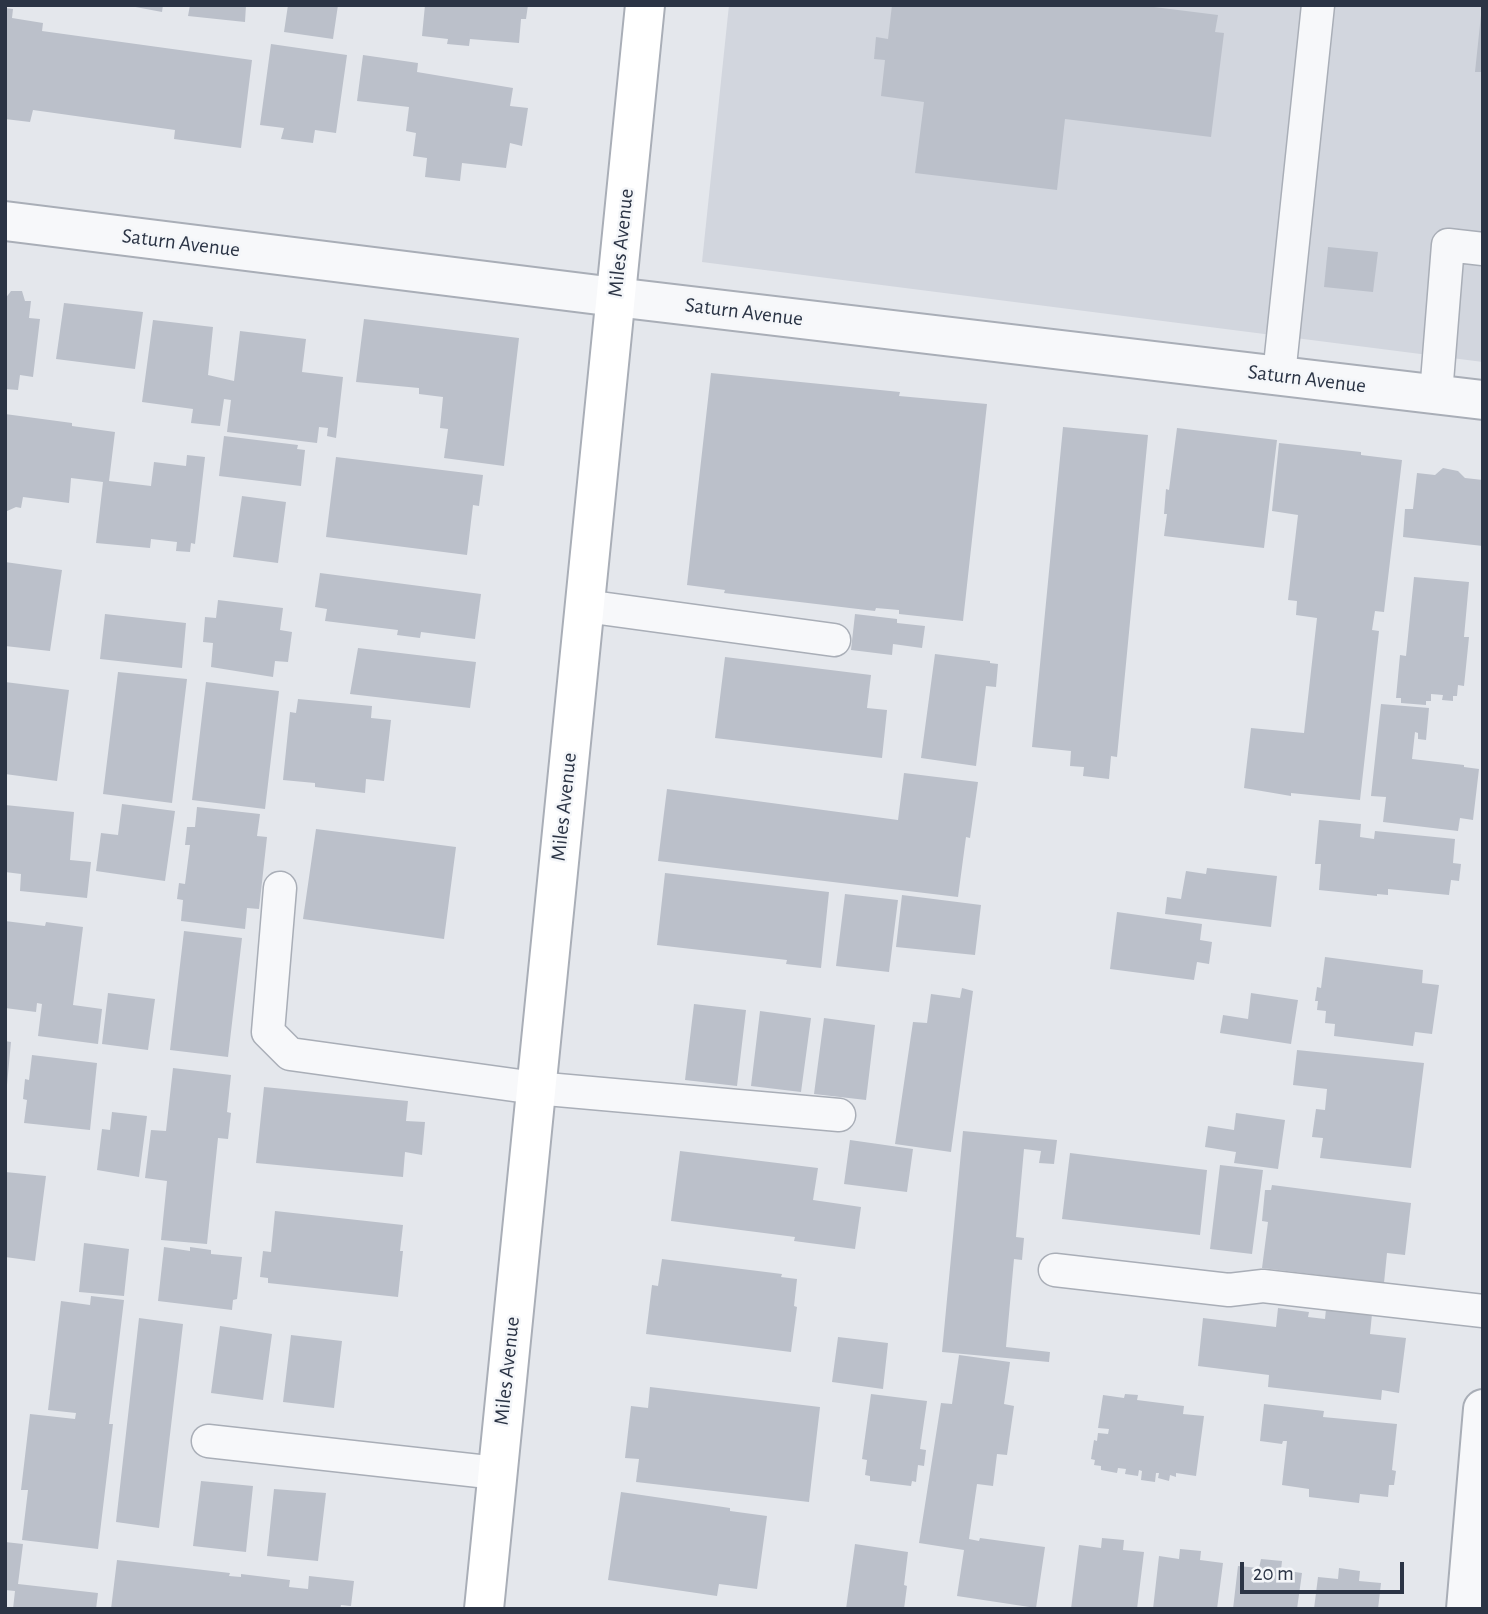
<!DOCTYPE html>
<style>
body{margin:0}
#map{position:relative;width:1488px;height:1614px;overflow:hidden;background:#e4e7ec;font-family:"Alegreya Sans",sans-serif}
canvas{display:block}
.frame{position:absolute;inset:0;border:7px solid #2b3445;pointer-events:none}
.scale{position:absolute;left:1240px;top:1562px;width:164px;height:32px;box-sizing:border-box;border:4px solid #2b3445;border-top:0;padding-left:9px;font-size:21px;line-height:24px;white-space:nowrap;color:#2b3445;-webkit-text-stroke:5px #f4f6f9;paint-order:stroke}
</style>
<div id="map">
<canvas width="1488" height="1614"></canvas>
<div class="frame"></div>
<div class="scale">20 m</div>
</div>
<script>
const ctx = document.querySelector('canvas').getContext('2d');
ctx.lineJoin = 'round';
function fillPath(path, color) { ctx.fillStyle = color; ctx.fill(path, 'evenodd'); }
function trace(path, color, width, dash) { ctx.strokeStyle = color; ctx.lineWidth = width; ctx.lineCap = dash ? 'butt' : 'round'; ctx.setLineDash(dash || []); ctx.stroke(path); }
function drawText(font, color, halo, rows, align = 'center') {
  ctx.font = font + ' "Alegreya Sans",sans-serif'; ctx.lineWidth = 5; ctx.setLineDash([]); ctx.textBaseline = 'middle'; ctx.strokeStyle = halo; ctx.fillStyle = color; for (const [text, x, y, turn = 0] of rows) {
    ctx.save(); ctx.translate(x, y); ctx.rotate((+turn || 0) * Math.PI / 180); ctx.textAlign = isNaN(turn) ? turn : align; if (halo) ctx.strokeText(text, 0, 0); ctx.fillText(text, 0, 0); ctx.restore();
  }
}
const built = new Path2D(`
 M729,5H1483V362L702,262Z`);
const building = new Path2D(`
 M125,5H163L162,12Z
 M190,5H246L245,22L188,16Z
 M288,5H338L333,39L284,32Z
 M425,5H528L526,19H521L519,43L470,39L469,46L447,44L448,39L422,36Z
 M892,5H1138L1218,15L1215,32L1224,33L1211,137L1065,119L1057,190L915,173L924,102L881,96L885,60L874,59L876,37L888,39Z
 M5,8L13,9L12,18L43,23L42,31L252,60L241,148L174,139L175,130L33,110L30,122L5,119Z
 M1481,15H1483V72H1475Z
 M271,44L347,55L336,133L315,130L313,143L281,139L284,128L260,125Z
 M363,55L418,63L417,72L513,88L510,106L528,108L522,146L510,143L506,168L462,163L460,181L425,177L427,158L413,156L416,133L406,131L409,107L357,101Z
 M1328,247L1378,252L1373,292L1324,287Z
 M11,291H22L25,301H31L29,318L40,319L33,377L20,375L18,390L5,389V299Z
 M64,303L143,312L135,369L56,359Z
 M364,319L519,338L504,466L444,458L448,429L440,428L443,397L419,394V388L356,382Z
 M153,320L213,327L208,375L234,381L240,331L306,339L302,372L343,377L336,438L327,436L328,428L319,427L317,443L227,432L231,400L224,399L220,426L191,423L193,409L142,402Z
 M711,373L900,392L899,396L987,404L963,621L899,614V610L876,608L875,611L724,593L725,590L687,585Z
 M5,414L72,423V426L115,432L109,481L151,486L154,462L186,466L187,455L205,457L195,544L191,543L190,552L176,551L177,542L151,539L150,548L96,543L103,482L71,478L69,503L23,497L21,508L16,507L5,512Z
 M1063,427L1148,435L1117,757L1111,756L1109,779L1083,776L1084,767L1070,766L1071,751L1032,747Z
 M1177,428L1277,440L1264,548L1164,536L1167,514H1164L1166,489L1169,490Z
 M224,436L298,445L297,449L305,450L301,486L219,476Z
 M1279,443L1361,452V455L1402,460L1384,612L1375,611L1372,630L1379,631L1360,800L1291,793V796L1244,788L1251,728L1304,733L1317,618L1296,615L1297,601L1288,600L1298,515L1272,511Z
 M336,457L483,475L479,506L473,505L467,555L326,537Z
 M1443,468L1458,471L1465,478L1483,480V546L1403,537L1405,509H1413L1417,473L1435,475Z
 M242,496L286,502L278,563L233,557Z
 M5,562L62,570L50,651L5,646Z
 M320,573L481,594L475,639L421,632L420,638L397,635L398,630L325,621L327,609L315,607Z
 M1414,577L1469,582L1464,637H1469L1464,686L1458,685L1457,696H1453V701L1442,700L1443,695L1431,694V701H1426V705L1401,703V698H1396L1400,655L1406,656Z
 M218,600L283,608L280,630L292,632L288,662L275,661L273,677L211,667L213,643L203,642L205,617L216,618Z
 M105,614L186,623L182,668L100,659Z
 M855,614L897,619V623L925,626L922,648L893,644L892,655L851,650Z
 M358,648L476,662L470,708L350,694Z
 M935,654L990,661V663L998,664L996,687L986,686L976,766L921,758Z
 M725,657L871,675L867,708L887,710L882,758L715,738Z
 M118,672L187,679L172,803L103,794Z
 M5,682L69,690L57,781L5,774Z
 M206,682L279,691L265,809L192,800Z
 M298,699L372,706L371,718L391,720L384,781L366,779L365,793L315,787V783L283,780L290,712L296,713Z
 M1381,704L1429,708L1426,740L1418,739V733L1415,732L1412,759L1464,765V767L1479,769L1473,820L1460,818L1458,831L1383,822L1386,797L1371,796Z
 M904,773L978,782L970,838L966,837L958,897L658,861L667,789L898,820Z
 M122,804L175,811L165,881L96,871L101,833L118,835Z
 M5,805L74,812L70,860L91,862L87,898L20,891L21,874L5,872Z
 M197,807L260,814L257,836L267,837L259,909L247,908L245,929L181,921L183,900L177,899L179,883L185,884L190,845H185L187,827H195Z
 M1319,820L1361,824L1360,837L1374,839L1375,831L1455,839L1453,863L1461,864L1459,881L1451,880L1449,895L1388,889V895L1377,894V896L1319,890L1321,864H1315Z
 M316,829L456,847L444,939L303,919Z
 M1207,868L1277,876L1271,927L1165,914L1167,897L1181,899L1186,871L1206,874Z
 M665,873L829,892L821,968L786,964L787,960L657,945Z
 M845,894L898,900L889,972L836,966Z
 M902,895L981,905L975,955L896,947Z
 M1117,912L1202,924L1200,940L1212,942L1209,964L1197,962L1194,980L1110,969Z
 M5,921L45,926L46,922L83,927L73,1005L102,1009L98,1044L38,1036L42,1004L37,1003L36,1012L5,1008Z
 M184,931L242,938L228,1057L170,1050Z
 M1325,957L1423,970L1422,983L1439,985L1432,1034L1415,1032L1413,1046L1334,1036L1335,1024L1325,1023L1326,1011L1317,1010L1318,1001H1315L1317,987L1321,988Z
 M962,988L973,991L951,1152L895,1144L913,1022L927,1023L931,994L960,998Z
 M108,993L155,999L148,1050L102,1044Z
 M1251,993L1298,1000L1291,1044L1220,1033L1223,1015L1248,1019Z
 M694,1004L746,1010L737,1086L685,1080Z
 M760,1011L811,1018L801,1092L751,1086Z
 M824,1018L875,1025L866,1100L814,1094Z
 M5,1041L11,1042L7,1085H5Z
 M1297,1050L1424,1063L1411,1168L1320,1158L1323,1138L1312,1137L1316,1109L1325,1110L1327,1089L1293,1085Z
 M32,1055L97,1063L90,1130L24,1123L27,1100L23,1099L25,1079L29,1080Z
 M173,1068L231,1075L227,1112L231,1113L228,1139L218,1138L207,1244L161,1240L167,1181L145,1178L151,1130L166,1131Z
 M264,1087L408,1101L406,1121L425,1122L422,1155L405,1152L403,1177L256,1163Z
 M112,1112L147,1116L139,1177L97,1170L102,1129L110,1130Z
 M1236,1113L1285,1120L1278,1169L1234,1163L1236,1152L1205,1147L1208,1126L1234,1130Z
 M963,1131L1057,1140L1054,1164L1039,1163L1041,1151L1024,1149L1016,1237L1024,1238L1022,1260L1014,1259L1006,1347L1050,1352L1049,1362L942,1352Z
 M850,1140L913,1149L907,1192L844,1184Z
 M680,1151L818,1168L813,1200L861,1207L855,1249L794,1241L795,1237L671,1221Z
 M1070,1153L1207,1170L1200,1235L1062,1219Z
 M1220,1165L1263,1170L1252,1254L1210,1249Z
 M5,1172L46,1176L35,1261L5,1257Z
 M1272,1185L1411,1203L1405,1255L1387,1253L1384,1283L1262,1268L1268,1222L1262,1221L1265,1190H1271Z
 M275,1211L403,1225L400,1251H403L398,1297L268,1283V1278L260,1277L263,1251L271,1252Z
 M84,1243L129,1249L124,1296L79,1292Z
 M164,1247L190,1251V1247L211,1250V1254L242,1257L237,1299L233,1300L232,1310L158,1301Z
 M662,1259L782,1274L781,1277L797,1279L794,1306L797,1307L791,1352L646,1334L652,1285L658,1286Z
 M91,1296L124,1300L109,1424H113L98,1549L22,1540L28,1490H21L30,1414L75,1419L76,1413L48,1410L61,1301L90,1305Z
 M1278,1308L1309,1312L1308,1317L1325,1319L1326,1309L1372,1314L1370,1334L1406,1338L1399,1393L1382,1390L1381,1400L1268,1387L1269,1375L1198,1366L1203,1318L1276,1327Z
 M139,1318L183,1324L159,1528L116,1522Z
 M220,1326L272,1334L263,1400L211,1393Z
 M291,1335L342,1341L334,1408L283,1402Z
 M838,1337L888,1343L883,1389L832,1382Z
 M959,1355L1010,1362L1004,1404L1014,1406L1007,1455L997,1454L993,1486L977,1484L969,1539L979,1541L980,1538L1045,1547L1036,1608L957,1596L964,1550L919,1543L941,1403L952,1404Z
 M650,1387L820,1407L809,1502L636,1482L639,1459L625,1458L631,1406L648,1408Z
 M871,1394L927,1401L920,1449L926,1450L924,1466L918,1465L916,1482L912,1481L911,1486L870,1481V1476L865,1475L867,1460L862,1459Z
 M1125,1394L1138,1395L1137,1400L1184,1406L1183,1414L1204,1416L1196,1476L1176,1473V1477L1170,1475L1169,1481L1158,1478L1159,1473H1156L1155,1482L1141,1480L1142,1471L1139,1470L1138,1476L1125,1474L1126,1469L1118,1468L1117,1473L1101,1470V1466L1094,1465L1095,1460L1091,1459L1094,1440L1097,1441L1098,1433L1108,1434L1109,1429L1098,1428L1103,1395L1124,1398Z
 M1264,1404L1324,1411L1323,1417L1397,1424L1392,1470L1396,1471L1394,1485H1389L1388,1497L1360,1494L1359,1503L1309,1497V1489L1282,1485L1287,1441H1283L1282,1444L1260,1441Z
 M201,1481L253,1486L246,1552L193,1546Z
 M274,1489L326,1493L318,1561L267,1556Z
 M621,1492L730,1508V1511L767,1516L757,1589L719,1584L717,1596L608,1580Z
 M1102,1538L1124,1540L1123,1550L1144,1552L1137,1609H1071L1079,1545L1101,1548Z
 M5,1542L23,1544L18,1584L98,1593L96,1609H13L15,1591L5,1590Z
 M855,1544L908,1552L904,1585L907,1586L904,1609H846Z
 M1180,1549L1201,1551L1200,1560L1223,1563L1217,1609H1153L1159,1556L1179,1559Z
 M1261,1559L1282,1561L1281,1570L1302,1573L1297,1609H1233L1238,1566L1259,1568Z
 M117,1560L230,1573L229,1576L241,1577V1574L290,1580L289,1587L308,1589L309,1576L354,1581L351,1606L341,1605L340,1609H111Z
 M1339,1568L1360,1571L1359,1581L1381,1583L1378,1609H1314L1318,1577L1338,1579Z`);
const service = new Path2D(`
 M1279,375L1318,5
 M1436,394L1448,245L1483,249
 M585,606L834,640
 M280,888L268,1032L290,1054L535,1088L839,1115
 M1055,1270L1229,1290L1263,1286L1483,1311
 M208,1441L497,1473`);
const minor = new Path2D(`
 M1466,1609L1483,1409`);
const tertiary = new Path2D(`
 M5,221L615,297L1483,400`);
const secondary = new Path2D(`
 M484,1609L645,5`);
const streetNames = [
 ["Saturn Avenue",181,243,7],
 ["Miles Avenue",621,243,-84],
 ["Saturn Avenue",744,312,7],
 ["Saturn Avenue",1307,379,7],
 ["Miles Avenue",564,807,-84],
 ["Miles Avenue",507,1371,-84]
];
fillPath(built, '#d2d6de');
fillPath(building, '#bbc0ca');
trace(service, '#a9aeb7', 35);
trace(minor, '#a9aeb7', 42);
trace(tertiary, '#a9aeb7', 42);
trace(secondary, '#a9aeb7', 42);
trace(service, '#f7f8fa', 32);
trace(minor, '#f7f8fa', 38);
trace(tertiary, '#f7f8fa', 38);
trace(secondary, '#fff', 38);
drawText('21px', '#2b3445', '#f4f6f9', streetNames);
</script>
